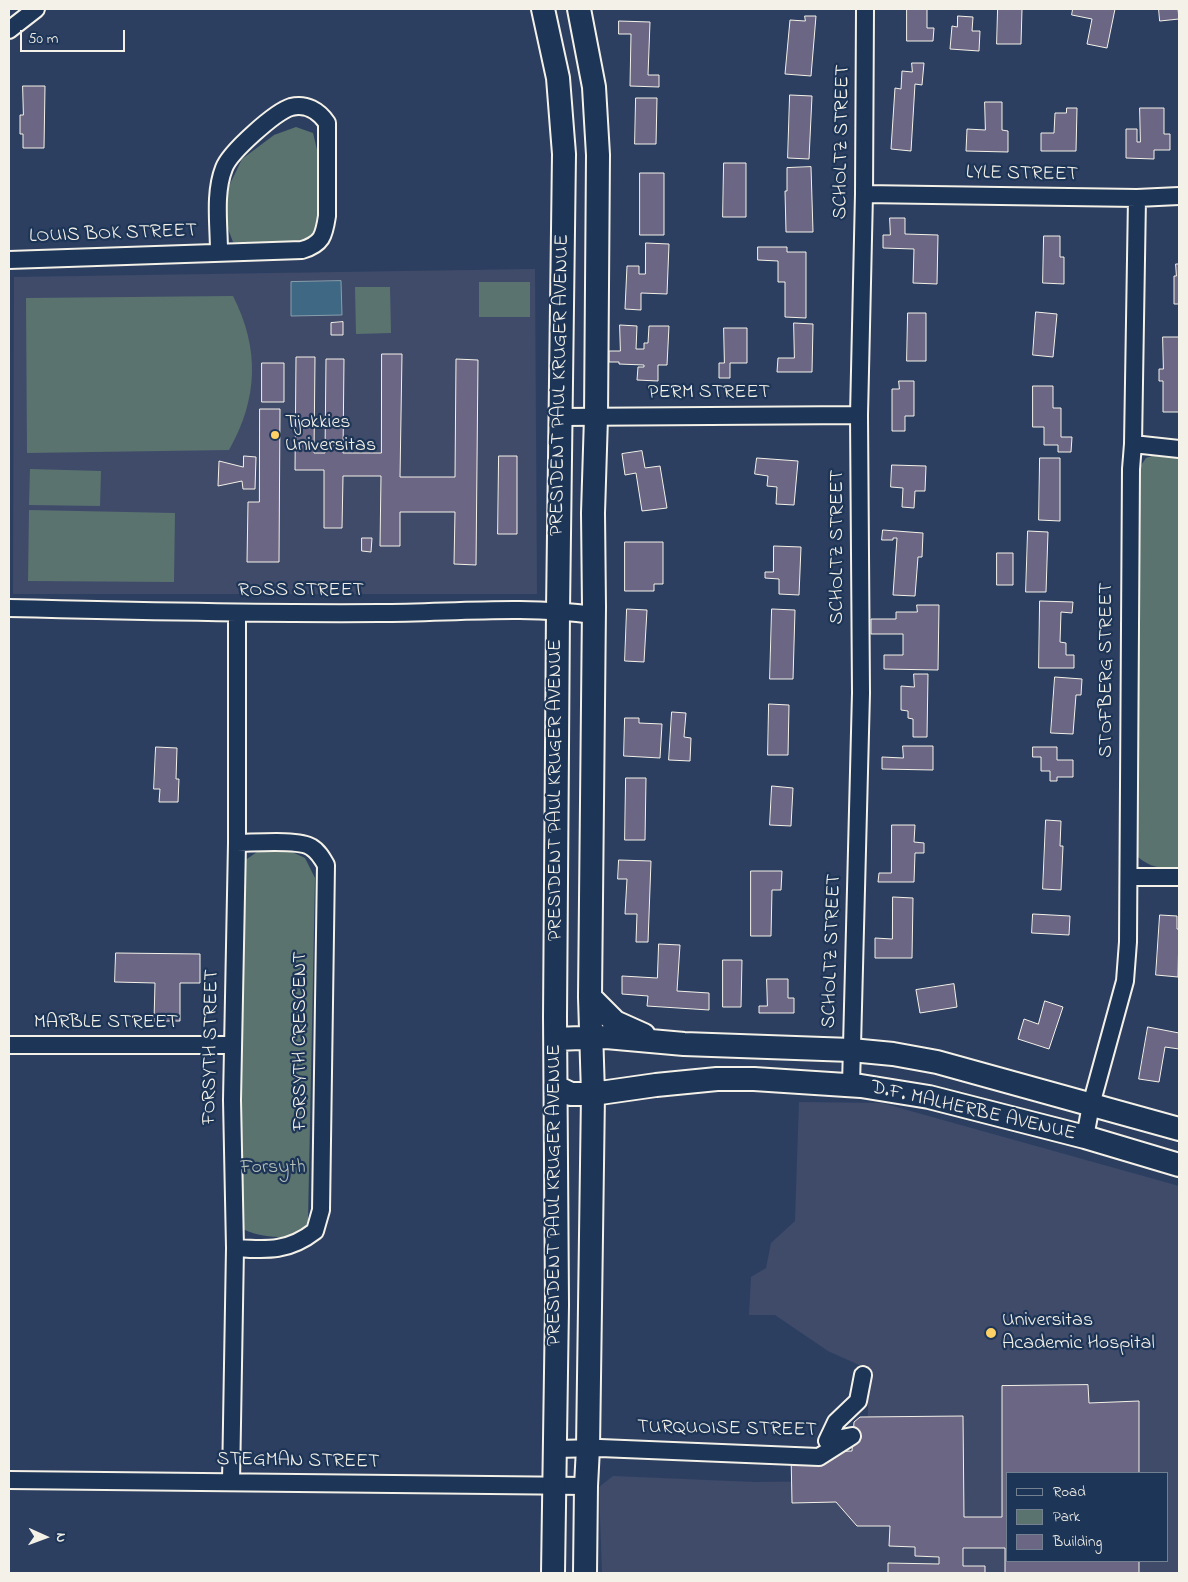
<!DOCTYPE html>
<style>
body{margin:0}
#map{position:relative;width:1188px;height:1582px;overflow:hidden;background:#2d3f60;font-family:"Indie Flower",sans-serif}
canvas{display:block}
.frame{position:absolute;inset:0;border:10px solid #f4f1e8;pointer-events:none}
.legend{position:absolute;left:1006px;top:1472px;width:162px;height:90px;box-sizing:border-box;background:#1d3557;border:1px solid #738091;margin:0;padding:6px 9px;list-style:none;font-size:15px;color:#f4f1e8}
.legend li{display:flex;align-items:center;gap:10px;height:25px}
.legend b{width:25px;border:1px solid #738091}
.north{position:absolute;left:20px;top:1512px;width:50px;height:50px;-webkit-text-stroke:4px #1d3557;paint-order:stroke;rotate:92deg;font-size:14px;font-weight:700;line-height:20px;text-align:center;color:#f4f1e8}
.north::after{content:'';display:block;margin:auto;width:18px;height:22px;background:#f4f1e8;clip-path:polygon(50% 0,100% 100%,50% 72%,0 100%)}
.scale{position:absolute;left:20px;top:30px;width:105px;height:22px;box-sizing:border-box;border:2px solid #f4f1e8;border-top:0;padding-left:6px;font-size:15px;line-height:18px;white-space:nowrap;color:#f4f1e8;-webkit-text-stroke:4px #1d3557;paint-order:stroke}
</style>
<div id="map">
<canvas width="1188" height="1582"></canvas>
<div class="frame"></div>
<ul class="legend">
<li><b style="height:6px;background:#1d3557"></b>Road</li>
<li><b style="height:14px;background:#5a736f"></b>Park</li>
<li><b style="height:14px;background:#6b6683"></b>Building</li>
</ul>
<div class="north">N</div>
<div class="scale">50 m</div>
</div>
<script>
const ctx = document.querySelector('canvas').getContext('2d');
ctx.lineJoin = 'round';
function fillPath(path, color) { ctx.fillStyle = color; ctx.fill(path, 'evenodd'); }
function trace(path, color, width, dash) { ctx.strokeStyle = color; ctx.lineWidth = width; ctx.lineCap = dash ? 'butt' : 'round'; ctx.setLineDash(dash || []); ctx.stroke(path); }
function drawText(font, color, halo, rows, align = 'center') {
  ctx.font = font + ' "Indie Flower",sans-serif'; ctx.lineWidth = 4.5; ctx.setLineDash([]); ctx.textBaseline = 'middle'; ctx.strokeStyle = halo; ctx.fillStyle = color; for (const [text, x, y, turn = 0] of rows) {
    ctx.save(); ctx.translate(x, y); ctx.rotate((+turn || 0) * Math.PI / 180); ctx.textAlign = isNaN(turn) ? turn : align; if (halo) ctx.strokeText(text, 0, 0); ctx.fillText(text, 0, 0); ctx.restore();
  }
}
const built = new Path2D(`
 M535,269L537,594H13L14,277Z
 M799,1102L882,1103L1179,1186V1573H602L599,1487L613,1476L754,1482L855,1481L868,1439V1369L828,1351L775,1315H749L751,1277L766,1268L771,1243L795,1221ZM1007,1473H1167V1561H1007Z`);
const green = new Path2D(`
 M296,127L313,133L319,158L317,225L306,243L278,246L233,242L225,221L228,188L242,159L274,135Z
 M479,282H530V317H479Z
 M355,287H390L391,333L356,334Z
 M233,296C260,349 258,399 229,450L27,453L26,298Z
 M1163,452L1179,453V868C1157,869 1149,867 1133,853L1131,480L1146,458Z
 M30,469L101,471L100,506L29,505Z
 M29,510L175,513L174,582L28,581Z
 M290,851L305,858L315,878L308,1220L303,1234C281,1239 259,1238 239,1227L235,1208L244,861L257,852Z`);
const water = new Path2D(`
 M341,281L342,315L291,316V282Z`);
const building = new Path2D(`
 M907,9H927V28H934L933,41H907Z
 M998,9H1022L1021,44H997Z
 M1073,9H1115L1107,48L1087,44L1092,19L1072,15Z
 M1159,9H1178L1179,19L1160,21Z
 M805,16H816L811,76L785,74L790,20L805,21Z
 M958,16L973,17L972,31H980L979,51L950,49L952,26L957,27Z
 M619,21L650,22L648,75H659V87L630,86L631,34H619Z
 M912,63H924L922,85L915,84L911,151L891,149L895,88L901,89L902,71L912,72Z
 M23,86H45L44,148H23V134H20V115H23Z
 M790,95L812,96L809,159L788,158Z
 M636,98H657L656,144H635Z
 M985,102H1002V130L1008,131V152L966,151L967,129L985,130Z
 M1067,108H1077L1076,151H1041V133H1054L1055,113H1066Z
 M1140,108H1164V134H1170V150H1154V159L1126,158V129H1137V142H1140Z
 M724,163H746V217H723Z
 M811,167L813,232H786L785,191H787V168Z
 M640,173H664V235H640Z
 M890,218H905V234L938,235L937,284L913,283L914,249L883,248V235H890Z
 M1044,236H1060V257H1064V284L1043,283Z
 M646,243L669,244L667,294L641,293V310L625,309L627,266H639V274H645Z
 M758,247H787V252H806V318L785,317V282H778V261L758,260Z
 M1176,264H1179V304H1174V276H1176Z
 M1036,312L1057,314L1053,357L1033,355Z
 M908,313H926V361H907Z
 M343,322V335H331V323Z
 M794,323L813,324L812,372H777L778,358H794Z
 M620,325L637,326L636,349H644V343H648L649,326H669L667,365H658V381L637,380L638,367H644V365L619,364V362H609V351H620Z
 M724,328H747V363H730V378H719V363H724Z
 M1163,337H1179V412H1163V381H1159V369H1163Z
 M382,354H402L400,477H455L456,359L478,360L476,565L454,564L455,512H400V546H380L381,476H343L342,528H324V470H295L296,357H315L314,453H325L326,359H344L343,453H381Z
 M262,363H284V402H262Z
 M899,381H914V416H905V431H892V389H899Z
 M1033,386H1053V408H1061V437H1072L1071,452H1058V445H1044V427H1033Z
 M260,409H280L279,562H247L248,502H259Z
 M642,451L645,468L660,466L667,508L642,511L636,473L625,475L622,454Z
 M244,456L256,457L255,489H243L242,481L218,486L219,461L243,467Z
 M499,456H517V534H498Z
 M757,458L798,461L794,505L776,504L777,487L767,486L768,476L755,474Z
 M1040,458H1060V521L1039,520Z
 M892,465L926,466L925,491H915L914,508L902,507L903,488L891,487Z
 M883,530L923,533L922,557H918L915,596L893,595L897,538H893V540H882Z
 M1028,531L1048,532L1046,592H1026Z
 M362,538H372L371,552L362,551Z
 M625,542H663V584H654V591H625Z
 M774,546L801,547L799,595L779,594V579L765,578V572H773Z
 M997,553H1013V585H997Z
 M1040,601L1073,602L1072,613L1061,612L1060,642L1066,643V655H1074V668H1039Z
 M917,605H939L938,670L884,669V655H903V634H871V619H896V612H917Z
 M627,609L647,610L644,662L625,661Z
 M772,609L795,610L793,679H770Z
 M914,674H928L927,737H913V719L908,718V711L901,710V686L914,687Z
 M1055,677L1082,679L1081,695H1076L1073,734L1051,733Z
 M769,704L789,705L788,755H768Z
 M672,712L686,713L684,737L691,738L690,761L669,760Z
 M625,718H639V723L662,724L660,758L624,756Z
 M903,746H933V770L882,769V757L903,758Z
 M156,747L177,748L176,779H179L178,802H159L160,789H154Z
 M1033,747H1057V760H1073V777H1057V781H1050V771H1041V757H1033Z
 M626,778H646L645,840H625Z
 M772,786L793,788L791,826L770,825Z
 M1046,820L1061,821L1060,846H1063L1061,890L1043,889Z
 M892,825H915L914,842L924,843V853H915L914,882H878L879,873H891Z
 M619,860L651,861L648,942H636L637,914H625L627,879H618Z
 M751,871H782L781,890H772L771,936H751Z
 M893,897L913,898L912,958H875V938L892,939Z
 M1033,914L1070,916L1069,935L1032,933Z
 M1160,915L1177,916V929H1179L1178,977L1156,975Z
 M659,944L680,945L677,991L709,993V1010L647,1006L648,996L622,994V976L657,978Z
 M116,953L200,954V983H180V1021H154L155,983L115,982Z
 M723,960H742L741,1007H723Z
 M767,979H788V998H794V1013H759V1006H767Z
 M954,984L957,1007L920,1013L916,990Z
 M1045,1001L1063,1007L1049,1049L1018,1039L1024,1019L1038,1024Z
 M1148,1027L1179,1033V1049L1165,1047L1159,1082L1139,1079Z
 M1088,1385L1089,1403L1139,1401V1473H1007V1561H1139V1573H1005V1548H963V1566H985V1573H888V1563L939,1564V1557L915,1556V1547L889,1546L890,1526H857L836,1502L792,1503L791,1453L852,1451L854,1422L860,1417L963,1416L964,1517H1002V1386Z`);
const street = new Path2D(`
 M9,30L36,9
 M864,194L1137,198L1179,196
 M9,260L302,250C322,244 324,236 327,216V123C319,111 306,103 291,107C275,112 230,152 224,168C214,193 219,225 219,252
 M560,417L859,415
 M1133,444L1179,449
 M9,608C132,611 255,614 379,613C450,613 523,605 594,615
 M1129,877H1179
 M9,1045H232
 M851,1085L861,693L859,415L864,194L865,9
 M1085,1137L1091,1105L1125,981L1128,942L1131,469L1133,444L1137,198
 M235,1248C267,1250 288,1252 315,1231L321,1210L326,865C322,858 318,851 311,847C299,839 253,843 237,843
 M555,1449L600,1448L819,1457L852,1436L827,1441L836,1422L858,1401L863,1375
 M9,1480L586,1486
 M231,1482L235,1248L232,1100L237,843V613`);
const secondary = new Path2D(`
 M543,9L558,78L564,154L558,610L555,1017L557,1305L553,1573
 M579,9L594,87L598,155L596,417L593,513L594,607L590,997L593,1094L588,1448L586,1486L585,1573
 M590,997L615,1022L644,1035
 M556,1039L606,1037L684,1044L851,1050L893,1054L937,1062L1179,1129
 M556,1087L571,1094H593L656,1085L717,1079H754L861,1086L929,1097L1085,1137L1179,1165`);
const markers = [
 [275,435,5,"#ffd166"],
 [991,1333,6,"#ffd166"]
];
const streetNames = [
 ["SCHOLTZ STREET",843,142,-89],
 ["LYLE STREET",1022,175,1],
 ["LOUIS BOK STREET",113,235,-2],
 ["PRESIDENT PAUL KRUGER AVENUE",561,385,-89],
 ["PERM STREET",709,394],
 ["SCHOLTZ STREET",839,547,-90],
 ["ROSS STREET",301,592],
 ["STOFBERG STREET",1108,670,-90],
 ["PRESIDENT PAUL KRUGER AVENUE",557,790,-90],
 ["SCHOLTZ STREET",833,951,-88],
 ["MARBLE STREET",106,1024],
 ["FORSYTH CRESCENT",302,1041,-90],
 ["FORSYTH STREET",212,1047,-89],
 ["D.F. MALHERBE AVENUE",973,1112,13],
 ["PRESIDENT PAUL KRUGER AVENUE",556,1195,-90],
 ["TURQUOISE STREET",727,1430,1],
 ["STEGMAN STREET",298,1462,1]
];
const poiNames = [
 ["Tjokkies",285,424],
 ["Universitas",285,447],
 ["Universitas",1002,1322],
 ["Academic Hospital",1002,1345]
];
const parkNames = [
 ["Forsyth",273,1169]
];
fillPath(built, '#404b6a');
fillPath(green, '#5a736f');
fillPath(water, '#3e6884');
trace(water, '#879fac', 1);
fillPath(building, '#6b6683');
trace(building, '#f4f1e8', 1);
trace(street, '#f4f1e8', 20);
trace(secondary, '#f4f1e8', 26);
trace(street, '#1d3557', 16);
trace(secondary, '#1d3557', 22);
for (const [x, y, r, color] of markers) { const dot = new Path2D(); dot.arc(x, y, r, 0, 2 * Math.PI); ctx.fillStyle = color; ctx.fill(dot); trace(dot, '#1d3557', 2); }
drawText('20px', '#f4f1e8', '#1d3557', streetNames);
drawText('20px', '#f4f1e8', '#1d3557', poiNames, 'left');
drawText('20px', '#b6bfb8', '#1d3557', parkNames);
</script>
